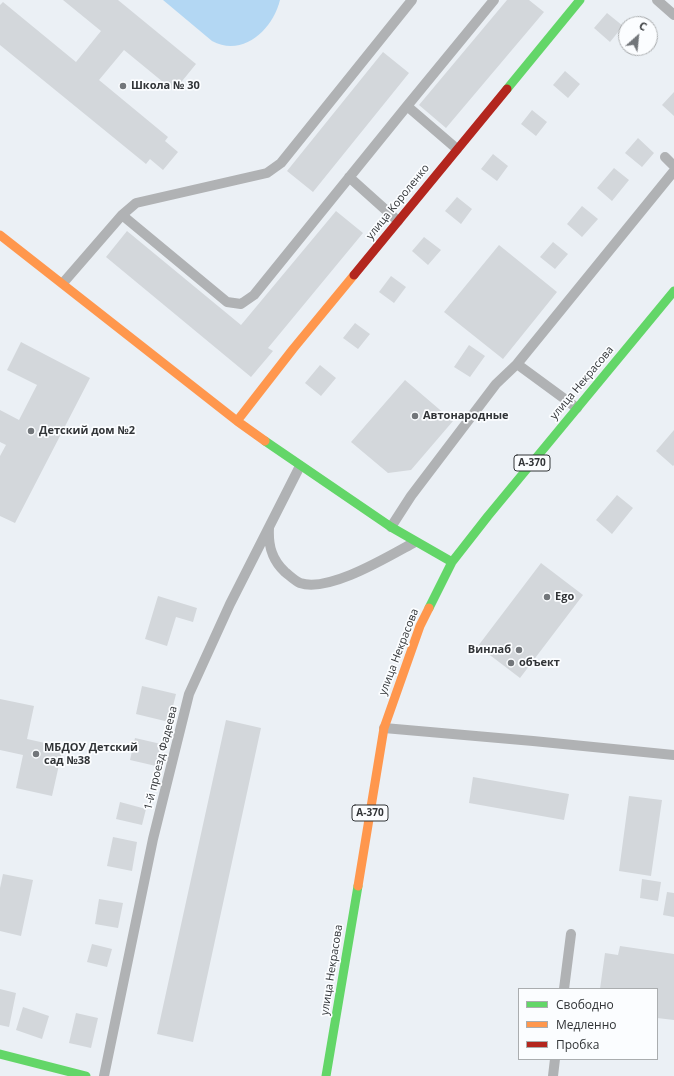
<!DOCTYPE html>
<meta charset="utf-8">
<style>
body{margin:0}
#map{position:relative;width:674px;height:1076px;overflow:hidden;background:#ebf0f5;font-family:"Open Sans",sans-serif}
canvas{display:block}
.legend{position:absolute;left:518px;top:988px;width:140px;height:72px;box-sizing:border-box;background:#fbfdff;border:1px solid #aaadaf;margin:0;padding:5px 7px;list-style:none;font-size:12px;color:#313437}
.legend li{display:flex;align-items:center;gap:8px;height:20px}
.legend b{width:20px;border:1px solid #aaadaf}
.north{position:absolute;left:618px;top:16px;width:40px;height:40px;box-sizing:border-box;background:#fbfdff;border:1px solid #aaadaf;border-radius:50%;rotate:27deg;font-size:11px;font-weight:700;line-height:16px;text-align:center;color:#313437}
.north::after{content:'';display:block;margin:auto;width:14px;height:18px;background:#72767a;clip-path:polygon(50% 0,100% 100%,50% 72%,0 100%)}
</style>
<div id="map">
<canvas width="674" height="1076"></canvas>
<ul class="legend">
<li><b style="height:5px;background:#63d668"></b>Свободно</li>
<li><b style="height:5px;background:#ff974d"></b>Медленно</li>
<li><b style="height:5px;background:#b3261e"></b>Пробка</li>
</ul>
<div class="north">С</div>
</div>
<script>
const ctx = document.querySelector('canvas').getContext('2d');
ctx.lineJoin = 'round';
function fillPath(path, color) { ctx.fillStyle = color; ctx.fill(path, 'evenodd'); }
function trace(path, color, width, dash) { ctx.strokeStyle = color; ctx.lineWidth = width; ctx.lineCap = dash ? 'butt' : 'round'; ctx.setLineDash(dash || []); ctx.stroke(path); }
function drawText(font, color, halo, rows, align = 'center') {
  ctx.font = font + ' "Open Sans",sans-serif'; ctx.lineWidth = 3.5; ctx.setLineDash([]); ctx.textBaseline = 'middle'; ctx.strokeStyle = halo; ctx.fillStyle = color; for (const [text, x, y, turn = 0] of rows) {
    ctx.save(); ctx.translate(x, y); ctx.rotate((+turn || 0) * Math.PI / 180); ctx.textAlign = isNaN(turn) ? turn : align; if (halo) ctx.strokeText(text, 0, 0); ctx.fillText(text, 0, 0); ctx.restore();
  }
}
const green = new Path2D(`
 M163,0H280C273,29 243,58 212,41Z`);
const building = new Path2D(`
 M63,0H118L196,64L174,91L124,50L99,80L168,137L165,141L178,152L163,170L150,159L146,164L0,45V5L3,2L76,62L101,31Z
 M507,0H529L544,12L446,128L419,105Z
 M607,13L623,26L610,42L594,28Z
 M383,52L409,73L313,192L287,171Z
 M565,71L580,84L568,98L553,85Z
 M674,92V116L662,105Z
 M532,110L547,122L536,136L521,124Z
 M638,138L654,153L642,167L625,153Z
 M493,154L508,166L497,181L481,169Z
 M614,168L629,180L612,201L597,188Z
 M457,197L472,209L461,224L445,211Z
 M582,206L598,219L582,237L567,224Z
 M336,211L363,233L268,348L273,351L251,377L106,257L127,231L241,325Z
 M424,237L441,250L428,265L412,251Z
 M553,242L568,254L555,269L540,257Z
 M499,245L557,292L503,359L444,312Z
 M391,276L406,287L394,303L379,292Z
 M355,323L370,334L358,349L343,338Z
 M21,342L90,378L15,523L0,516V456L6,445L0,442V410L19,420L37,385L7,370Z
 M469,345L485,356L470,377L454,367Z
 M320,365L336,378L321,396L305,383Z
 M405,380L453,421L411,470L388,473L351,442Z
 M674,430V465L673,466L656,451Z
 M617,495L633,508L612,534L596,520Z
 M541,563L583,595L520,678L478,646Z
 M158,596L197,608L193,622L176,617L167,646L145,639Z
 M142,686L176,694L169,722L136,714Z
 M0,699L34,706L27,739L63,747L52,796L16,788L23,755L0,750Z
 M226,720L261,728L193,1042L157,1034Z
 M135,738L161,744L156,766L130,760Z
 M473,777L569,794L564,820L469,803Z
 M629,796L662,800L651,876L619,871Z
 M120,802L146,809L142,825L116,819Z
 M113,837L137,842L132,871L107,866Z
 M3,874L33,880L21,936L0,931V888Z
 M642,879L661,882L658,901L640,898Z
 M667,892L674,893V917L663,915Z
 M99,899L123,903L118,928L95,924Z
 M92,944L112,949L107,967L87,962Z
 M620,946L674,954V1020L657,1018V989H600L605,953L618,955Z
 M0,989L16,993L9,1027L0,1025Z
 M23,1007L49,1016L42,1039L16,1030Z
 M76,1013L98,1018L91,1048L69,1043Z`);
const lane = new Path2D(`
 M657,0L674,15
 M407,106L457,149
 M665,157L674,166
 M349,177L398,221
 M122,215L227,302L241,304L254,295L407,106L494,0
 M63,283L122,215L136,203L267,173L281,163L412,0
 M517,364L577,408
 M391,527L411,496L496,384L517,364L674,171
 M269,528C268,546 272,560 285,572C289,575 295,581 300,583C329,593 389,556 415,542
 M384,728L533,741L674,755
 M564,989L571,934
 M104,1076L153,839L189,694L230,604L300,466
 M553,1076L555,1059`);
const fast = new Path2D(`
 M507,89L580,0
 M265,441L391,527L452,562
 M429,608L452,562L488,516L674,291
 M0,1054L86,1076
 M326,1076L358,886`);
const slow = new Path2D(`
 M0,235L237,421L265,441
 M237,421L293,349L354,275
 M358,886L384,728L420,626L429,608`);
const jam = new Path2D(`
 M354,275L507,89`);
const markers = [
 [123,86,4,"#72767a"],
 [415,416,4,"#72767a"],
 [31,431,4,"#72767a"],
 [547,597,4,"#72767a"],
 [519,650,4,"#72767a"],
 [511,663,4,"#72767a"],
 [36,754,4,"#72767a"]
];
const shields = [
 [532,463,36],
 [370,813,36]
];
const shieldNames = [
 ["А-370",532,463],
 ["А-370",370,813]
];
const poiNames = [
 ["Школа № 30",131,86],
 ["Автонародные",423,416],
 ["Детский дом №2",39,431],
 ["Ego",555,597],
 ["Винлаб",511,650,"right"],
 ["объект",519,663],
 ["МБДОУ Детский",44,748],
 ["сад №38",44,761]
];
const streetNames = [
 ["улица Короленко",398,202,-51],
 ["улица Некрасова",582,383,-50],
 ["улица Некрасова",399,652,-69],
 ["1-й проезд Фадеева",161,758,-76],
 ["улица Некрасова",332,970,-81]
];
fillPath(green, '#b3d7f3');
fillPath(building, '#d3d7db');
trace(lane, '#b0b2b4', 10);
trace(fast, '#63d668', 9);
trace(slow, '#ff974d', 9);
trace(jam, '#b3261e', 9);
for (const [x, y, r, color] of markers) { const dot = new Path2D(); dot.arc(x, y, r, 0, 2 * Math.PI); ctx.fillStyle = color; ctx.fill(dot); trace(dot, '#fbfdff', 1.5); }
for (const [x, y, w] of shields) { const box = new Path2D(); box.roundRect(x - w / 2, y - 8, w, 16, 3); ctx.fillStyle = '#fbfdff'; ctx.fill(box); trace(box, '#313437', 1); }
drawText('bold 10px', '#313437', null, shieldNames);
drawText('bold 11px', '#313437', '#fbfdff', poiNames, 'left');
drawText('11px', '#313437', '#fbfdff', streetNames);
</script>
